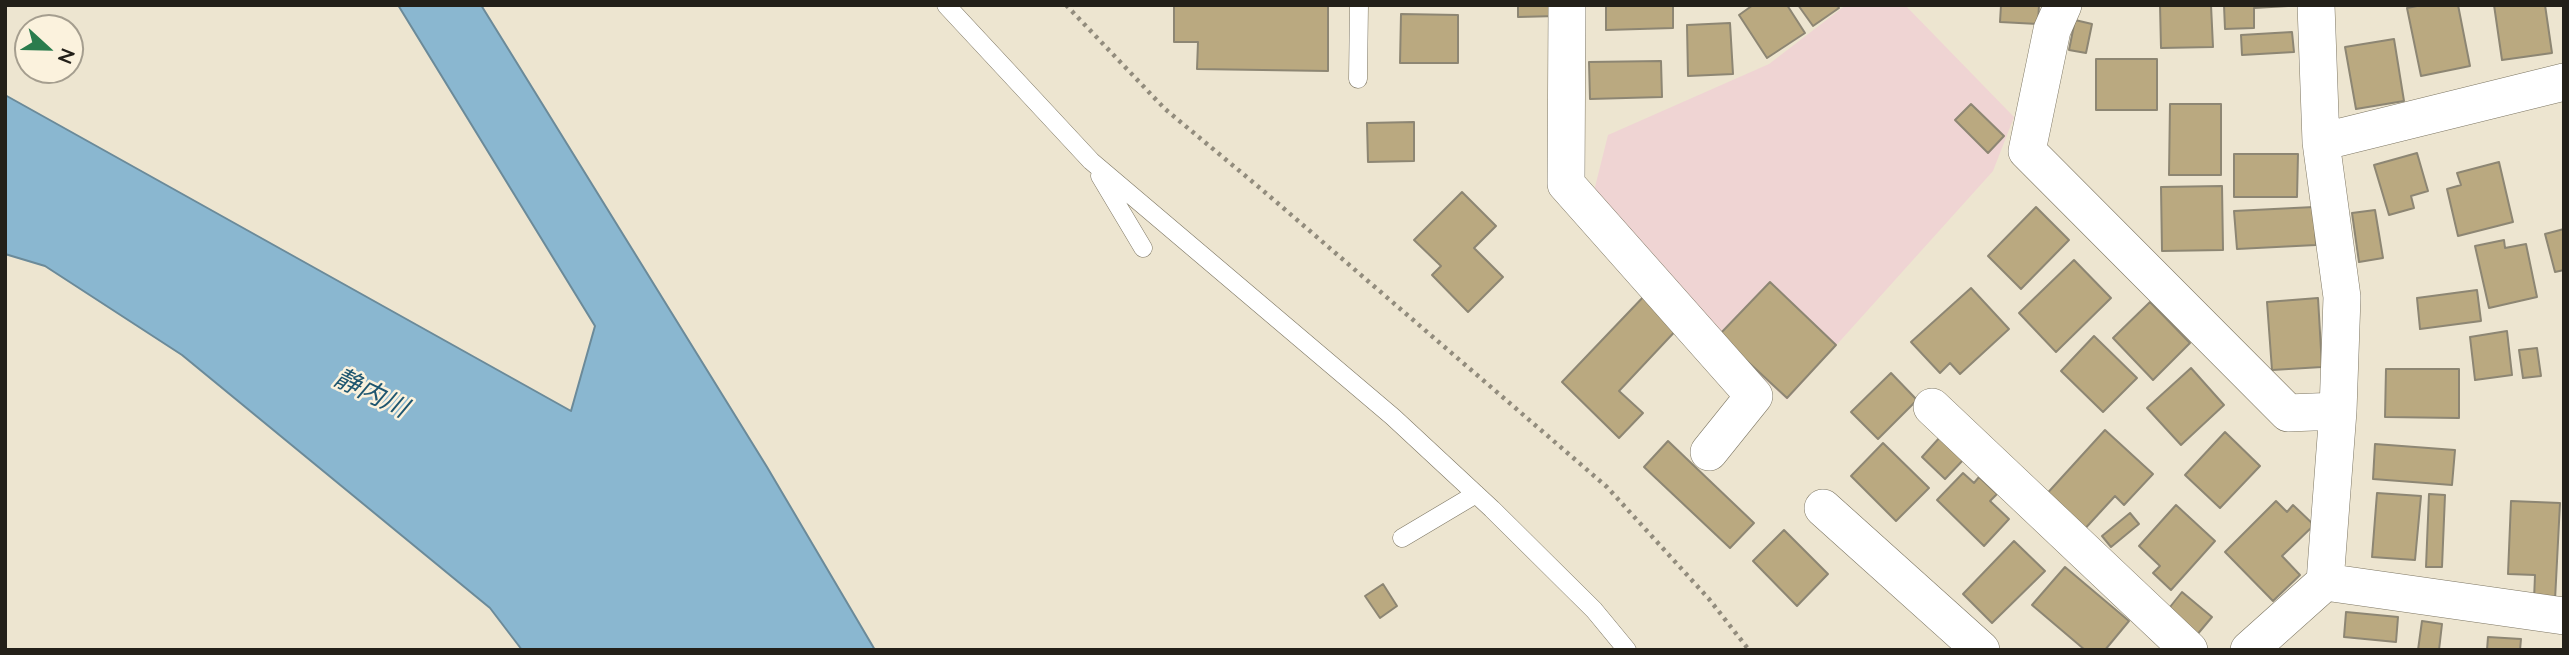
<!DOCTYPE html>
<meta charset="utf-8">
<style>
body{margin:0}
#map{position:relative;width:2569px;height:655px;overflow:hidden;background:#ede5d0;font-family:Lato,sans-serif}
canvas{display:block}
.frame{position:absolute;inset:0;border:7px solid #232019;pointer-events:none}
.north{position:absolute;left:14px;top:14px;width:70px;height:70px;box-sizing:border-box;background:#fbf2dd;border:2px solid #a59e8f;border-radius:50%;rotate:112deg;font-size:19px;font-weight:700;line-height:28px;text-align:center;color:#232019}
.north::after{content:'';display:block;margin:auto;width:24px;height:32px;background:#2a7c4d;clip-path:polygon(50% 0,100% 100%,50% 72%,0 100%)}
</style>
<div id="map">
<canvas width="2569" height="655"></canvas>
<div class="frame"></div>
<div class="north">N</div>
</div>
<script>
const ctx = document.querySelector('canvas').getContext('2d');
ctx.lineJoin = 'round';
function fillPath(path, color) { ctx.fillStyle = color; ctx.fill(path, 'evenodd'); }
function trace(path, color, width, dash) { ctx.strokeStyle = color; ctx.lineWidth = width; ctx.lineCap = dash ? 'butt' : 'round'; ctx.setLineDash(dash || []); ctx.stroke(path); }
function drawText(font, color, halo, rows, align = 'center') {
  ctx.font = font + ' Lato,"Noto Sans JP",sans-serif'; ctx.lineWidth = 5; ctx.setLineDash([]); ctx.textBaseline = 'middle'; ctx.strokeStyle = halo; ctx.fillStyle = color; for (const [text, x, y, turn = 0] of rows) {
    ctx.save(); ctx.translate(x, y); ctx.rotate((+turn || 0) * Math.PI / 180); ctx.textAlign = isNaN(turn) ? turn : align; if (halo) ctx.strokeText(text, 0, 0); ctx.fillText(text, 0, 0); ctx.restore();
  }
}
const industrial = new Path2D(`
 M1846,5H1905L2014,117L1993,171L1787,400L1718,335L1592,199L1608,135L1769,64Z`);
const water = new Path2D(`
 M398,5H481L767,467L875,650H522L490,608L182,355L45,266L5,254V95L571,411L595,326Z`);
const building = new Path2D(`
 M1174,5H1328V71L1197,69L1198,42H1174Z
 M1518,5H1557V16L1518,17Z
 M1606,5H1673V28L1606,30Z
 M1753,5H1787L1805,33L1767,58L1739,15Z
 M1798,5H1837L1839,8L1813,26Z
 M2001,5H2039L2038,24L2000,22Z
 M2160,5H2211L2213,47L2161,48Z
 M2224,5H2288V6L2254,8V28L2225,29Z
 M2422,5H2458L2470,66L2421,76L2407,8Z
 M2494,5H2545L2552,53L2502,60Z
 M1401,14L1458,15V63H1400Z
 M2075,20L2092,24L2086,53L2069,50Z
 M1730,23L1733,74L1688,76L1687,25Z
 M2292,32L2294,52L2242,55L2241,35Z
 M2394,39L2404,101L2356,109L2345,47Z
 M2096,59H2157V110H2096Z
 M1661,61L1662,97L1590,99L1589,62Z
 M1971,104L2004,136L1988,153L1955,120Z
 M2170,104H2221V175H2169Z
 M1414,122V161L1368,162L1367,123Z
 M2417,153L2428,191L2411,196L2414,208L2389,215L2374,165Z
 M2234,154H2298L2297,197H2234Z
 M2499,162L2513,222L2458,236L2447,189L2461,185L2457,173Z
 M2222,186L2223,250L2162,251L2161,187Z
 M1462,192L1496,226L1474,248L1503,277L1468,312L1432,275L1441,266L1414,240Z
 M2036,207L2069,240L2021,289L1988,256Z
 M2314,207L2316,245L2237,249L2234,211Z
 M2375,210L2383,258L2359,262L2352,213Z
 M2564,229V270L2555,272L2545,234Z
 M2504,240L2505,248L2526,244L2537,297L2489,308L2475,246Z
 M2074,260L2111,298L2056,352L2019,313Z
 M1770,282L1836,345L1787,398L1719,335Z
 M1971,288L2009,329L1960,374L1950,363L1940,373L1911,342Z
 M2477,290L2481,321L2420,329L2417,298Z
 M1647,293L1681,325L1619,391L1643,413L1619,438L1562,382Z
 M2318,298L2322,367L2272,370L2267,302Z
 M2150,302L2190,343L2153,380L2113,338Z
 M2507,331L2512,375L2475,380L2470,337Z
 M2094,336L2137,378L2103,412L2061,371Z
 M2537,348L2541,376L2523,378L2519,350Z
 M2191,368L2224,405L2181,445L2147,408Z
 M2386,369H2459V418L2385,417Z
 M1891,373L1917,400L1878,439L1851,412Z
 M2105,430L2153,474L2124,505L2115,496L2081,533L2043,498Z
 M2225,432L2260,466L2220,508L2185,475Z
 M1941,436L1965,458L1945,479L1922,457Z
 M1668,441L1754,523L1730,548L1644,467Z
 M1883,443L1929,488L1896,521L1851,476Z
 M2375,444L2455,450L2452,485L2373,479Z
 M1963,473L1974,483L1979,477L1997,494L1990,501L2009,519L1984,546L1937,500Z
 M2377,493L2421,496L2415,560L2372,557Z
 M2429,494L2445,495L2442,567H2426Z
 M2276,501L2287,512L2293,505L2314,525L2282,556L2300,575L2273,601L2225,552Z
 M2511,501L2560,503L2555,600H2534L2535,575L2508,574Z
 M2176,505L2215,541L2171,590L2153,573L2160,566L2139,546Z
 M2130,513L2139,524L2111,547L2102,536Z
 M1784,530L1828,574L1797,606L1753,561Z
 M2014,541L2045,571L1992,623L1963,594Z
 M2065,567L2129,621L2105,650H2085L2032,605Z
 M1383,584L1397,606L1380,618L1365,596Z
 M2182,592L2212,617L2196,636L2166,612Z
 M2346,612L2398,617L2396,642L2344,637Z
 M2422,621L2442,624L2439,650H2418Z
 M2488,637L2521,639L2520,650H2487Z`);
const path = new Path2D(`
 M1066,5L1165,109L1260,188L1607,487L1709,599L1749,650`);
const service = new Path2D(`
 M946,5L1091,161L1393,417L1492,509L1594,610L1627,650
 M1358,79L1359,5
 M1100,176L1143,248
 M1402,538L1476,494`);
const minor = new Path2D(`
 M1567,5L1566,184L1754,396L1709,452
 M2063,5L2052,30L2027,151L2288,413L2338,411
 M2321,142L2564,82
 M1932,407L2189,650
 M1823,508L1981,650
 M2325,582L2564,616
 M2249,650L2325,582L2338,411L2342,297L2321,142L2316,5`);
const waterNames = [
 ["静内川",371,393,26]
];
fillPath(industrial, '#efd4d3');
fillPath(water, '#8ab7d0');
trace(water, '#6b8a99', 2);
fillPath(building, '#baa980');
trace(building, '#8d8673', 2);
trace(service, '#7d7663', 19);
trace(minor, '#7d7663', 38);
trace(path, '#928c7d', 4.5, [3.5, 5]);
trace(service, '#fff', 18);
trace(minor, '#fff', 37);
drawText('italic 26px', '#1e5670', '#fbf2dd', waterNames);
</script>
